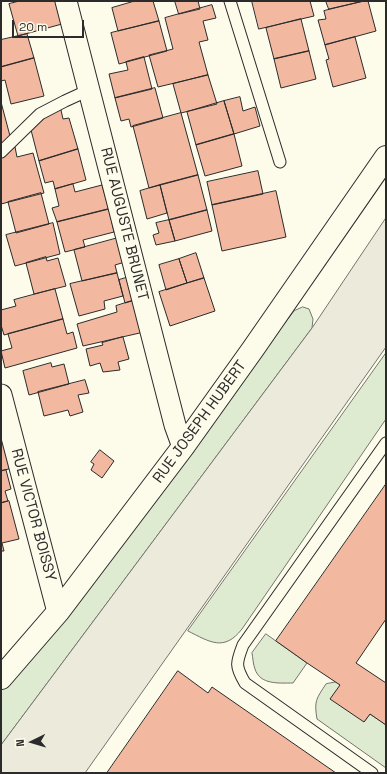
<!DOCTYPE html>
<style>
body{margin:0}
#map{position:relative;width:387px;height:774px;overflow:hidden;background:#fdfbea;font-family:"Space Grotesk",sans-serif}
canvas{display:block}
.frame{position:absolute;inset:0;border:2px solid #2b2b2b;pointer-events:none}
.north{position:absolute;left:12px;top:722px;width:40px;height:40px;-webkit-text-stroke:3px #fdfbea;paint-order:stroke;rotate:265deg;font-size:11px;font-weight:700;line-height:16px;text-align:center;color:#2b2b2b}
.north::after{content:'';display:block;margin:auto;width:14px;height:18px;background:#2b2b2b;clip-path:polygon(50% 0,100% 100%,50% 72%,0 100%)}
.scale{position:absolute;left:12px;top:20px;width:72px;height:18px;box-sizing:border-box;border:2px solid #2b2b2b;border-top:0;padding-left:5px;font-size:12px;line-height:14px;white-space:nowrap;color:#2b2b2b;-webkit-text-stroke:3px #fdfbea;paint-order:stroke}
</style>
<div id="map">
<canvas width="387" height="774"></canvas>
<div class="frame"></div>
<div class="north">N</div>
<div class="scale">20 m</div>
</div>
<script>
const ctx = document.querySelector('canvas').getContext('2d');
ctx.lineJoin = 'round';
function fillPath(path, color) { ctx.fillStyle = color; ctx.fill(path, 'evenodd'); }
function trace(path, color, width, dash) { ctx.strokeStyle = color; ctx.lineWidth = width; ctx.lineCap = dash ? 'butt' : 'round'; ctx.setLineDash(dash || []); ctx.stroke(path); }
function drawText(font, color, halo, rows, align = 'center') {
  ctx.font = font + ' "Space Grotesk",sans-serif'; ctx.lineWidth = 3; ctx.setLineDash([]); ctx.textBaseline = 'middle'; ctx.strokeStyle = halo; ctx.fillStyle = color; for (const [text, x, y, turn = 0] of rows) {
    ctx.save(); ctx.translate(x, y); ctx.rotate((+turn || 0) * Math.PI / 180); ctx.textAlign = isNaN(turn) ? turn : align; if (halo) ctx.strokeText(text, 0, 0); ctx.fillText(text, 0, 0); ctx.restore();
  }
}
const green = new Path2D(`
 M303,307L309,309L313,319L312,328L1,745V688L294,311Z
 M386,353V419L242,629C224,652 210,642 188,631Z
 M266,634L307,663L293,683C279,683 260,685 255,669C253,664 253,658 252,653Z
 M337,682L340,685L364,722L370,714L386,725V768L317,719C314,701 316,699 326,684Z`);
const parking = new Path2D(`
 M386,218V347L85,773H1V745L312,328Z`);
const building = new Path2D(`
 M20,1H55L62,24L18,36L9,4Z
 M135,1H153L159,21L118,31L112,8Z
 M175,1H198L200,9L179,14Z
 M252,1H310L314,16L259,29Z
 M326,1H364L329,9Z
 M364,1H368L376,31L325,45L318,20L326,19L324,11Z
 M212,5L216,18L203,21L208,40L199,42L208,75L158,87L149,55L173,49L165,18Z
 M301,19L309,51L274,59L266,28Z
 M159,21L167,51L119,64L111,33Z
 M27,34L34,58L1,67V40Z
 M355,37L366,78L333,87L326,60L329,59L325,45Z
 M309,51L316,79L281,88L274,59Z
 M144,57L152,89L115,98L109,74L128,70L126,62Z
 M34,58L44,96L11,104L5,80L1,81V67Z
 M208,75L217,104L181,113L173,84Z
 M155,88L163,118L131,127L129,119L121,121L115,98Z
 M240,97L243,111L255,107L260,126L234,134L224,101Z
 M224,101L234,134L196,145L187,112Z
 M1,102L10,136L1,144Z
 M61,110L63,119L69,118L78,149L39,161L31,130L50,113Z
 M181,113L198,175L149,188L133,126Z
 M234,134L242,166L205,176L196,145Z
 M15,147L17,157L33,153L44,193L1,204V159Z
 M78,149L86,180L55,189L53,181L45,183L39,161Z
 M258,171L263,194L212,205L207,182Z
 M198,175L207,210L169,220L160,185Z
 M73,184L75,192L102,185L109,209L57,222L52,208L59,206L55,189Z
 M160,185L167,213L147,219L140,191Z
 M276,191L286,237L222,251L212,205Z
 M41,193L49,224L16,233L8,202Z
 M109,209L114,232L83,240L85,247L65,252L57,222Z
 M207,210L212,231L175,241L169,220Z
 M169,220L175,241L156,245L153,235L159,233L156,223Z
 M53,223L60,254L15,266L6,235Z
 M118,238L125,262L115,265L117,273L82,281L74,250Z
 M196,253L204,278L187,283L179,259Z
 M46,257L47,261L58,258L66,286L34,294L26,263Z
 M179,259L187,283L166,290L159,265Z
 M117,273L123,296L104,301L105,309L79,316L70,284Z
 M129,277L135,300L125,303L119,280Z
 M204,278L215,311L170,326L159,292Z
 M55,289L63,319L4,335L1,325V310L16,306L14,300Z
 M135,300L144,332L83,346L77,324L117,312L116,306Z
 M63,319L67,334L73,332L77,348L5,368L1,351L12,348L8,334Z
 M123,337L129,359L118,362L120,370L103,372L100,363L90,366L86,349L103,345L102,343Z
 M51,363L52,367L64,364L69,384L29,395L23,371Z
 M85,380L89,393L78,395L83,412L70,416L68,410L44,416L38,392Z
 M4,439L12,468L1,471V440Z
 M100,450L114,461L102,478L91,470L94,464L91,462Z
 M6,470L11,489L5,491L8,501L1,503V471Z
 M386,484V619L356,663L386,683V725L370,714L364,722L330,699L340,685L307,663L276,641Z
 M9,501L19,539L2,543L4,551H1V503Z
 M178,671L208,693L212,687L336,773H107Z`);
const lane = new Path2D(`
 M230,1L280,162
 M1,152L40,114L65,101L89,90
 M372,773L245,683C235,666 236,663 243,645L386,443`);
const street = new Path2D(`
 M66,1L175,425L183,447
 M1,395L58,612`);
const secondary = new Path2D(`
 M1,678L58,612L183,447L253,349L386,157`);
const streetNames = [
 ["RUE AUGUSTE BRUNET",124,224,76],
 ["RUE JOSEPH HUBERT",200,422,-54],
 ["RUE VICTOR BOISSY",33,515,75]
];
fillPath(green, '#deebd1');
trace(green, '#74746e', 1);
fillPath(parking, '#eceadb');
trace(parking, '#74746e', 1);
fillPath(building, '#f2b8a0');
trace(building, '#2b2b2b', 1);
trace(lane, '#2b2b2b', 13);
trace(street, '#2b2b2b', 23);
trace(secondary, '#2b2b2b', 24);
trace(lane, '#fdfbea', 11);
trace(street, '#fdfbea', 21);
trace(secondary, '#fdfbea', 22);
drawText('15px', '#2b2b2b', '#fdfbea', streetNames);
</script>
